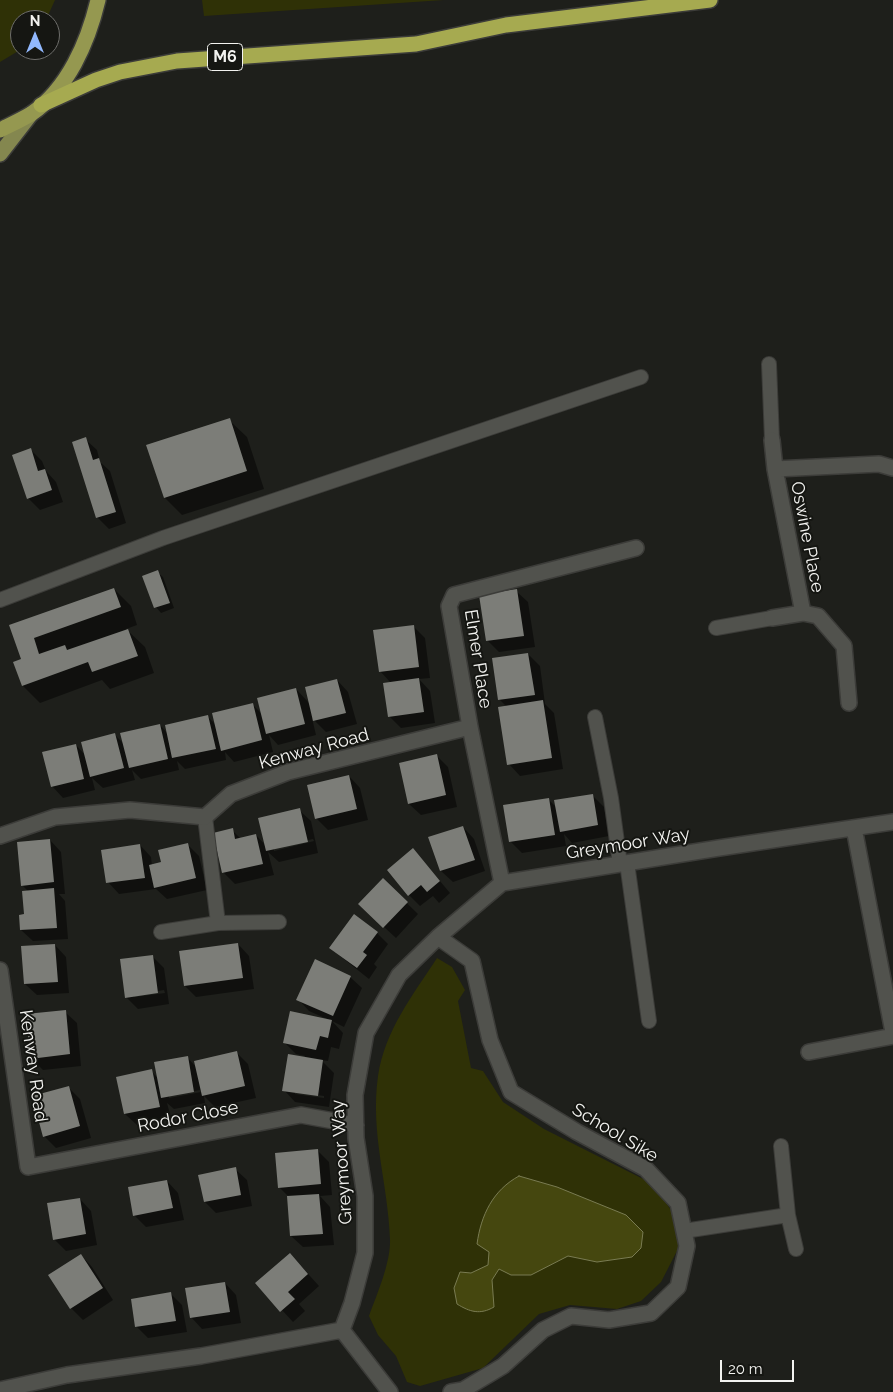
<!DOCTYPE html>
<style>
body{margin:0}
#map{position:relative;width:893px;height:1392px;overflow:hidden;background:#1e1f1b;font-family:Raleway,sans-serif}
canvas{display:block}
.north{position:absolute;left:10px;top:10px;width:50px;height:50px;box-sizing:border-box;background:#151612;border:1px solid #6e6e6b;border-radius:50%;rotate:0deg;font-size:14px;font-weight:700;line-height:20px;text-align:center;color:#f3f3f0}
.north::after{content:'';display:block;margin:auto;width:18px;height:22px;background:#91b8fd;clip-path:polygon(50% 0,100% 100%,50% 72%,0 100%)}
.scale{position:absolute;left:720px;top:1360px;width:74px;height:22px;box-sizing:border-box;border:2px solid #f3f3f0;border-top:0;padding-left:6px;font-size:15px;line-height:18px;white-space:nowrap;color:#f3f3f0;-webkit-text-stroke:4px #151612;paint-order:stroke}
</style>
<div id="map">
<canvas width="893" height="1392"></canvas>
<div class="north">N</div>
<div class="scale">20 m</div>
</div>
<script>
const ctx = document.querySelector('canvas').getContext('2d');
ctx.lineJoin = 'round';
function fillPath(path, color) { ctx.fillStyle = color; ctx.fill(path, 'evenodd'); }
function trace(path, color, width, dash) { ctx.strokeStyle = color; ctx.lineWidth = width; ctx.lineCap = dash ? 'butt' : 'round'; ctx.setLineDash(dash || []); ctx.stroke(path); }
function drawText(font, color, halo, rows, align = 'center') {
  ctx.font = font + ' Raleway,sans-serif'; ctx.lineWidth = 4; ctx.setLineDash([]); ctx.textBaseline = 'middle'; ctx.strokeStyle = halo; ctx.fillStyle = color; for (const [text, x, y, turn = 0] of rows) {
    ctx.save(); ctx.translate(x, y); ctx.rotate((+turn || 0) * Math.PI / 180); ctx.textAlign = isNaN(turn) ? turn : align; if (halo) ctx.strokeText(text, 0, 0); ctx.fillText(text, 0, 0); ctx.restore();
  }
}
const green = new Path2D(`
 M0,0H55L46,20H20V50L0,62Z
 M202,0H444L204,16Z
 M437,958L452,967L465,990L458,1001L471,1068L483,1071L503,1102L544,1129L653,1184L673,1213L679,1247L661,1282L641,1301L617,1309L570,1305L539,1314L483,1368L420,1386L407,1382L396,1356L378,1335L369,1316C377,1294 391,1262 390,1239C388,1183 370,1134 378,1076C385,1030 413,995 437,958Z`);
const water = new Path2D(`
 M519,1176L557,1187L626,1215L643,1232L641,1248L632,1257L597,1262L568,1256L531,1275H511L499,1269L492,1280L494,1307C480,1315 470,1312 457,1304L454,1288L460,1272L471,1273L488,1265L489,1252L477,1244C481,1215 493,1190 519,1176Z`);
const shadow = new Path2D(`
 M229,420L247,437L264,489L182,515L165,498Z
 M85,439L97,450L100,462L110,471L126,523L109,529L97,517Z
 M31,450L42,461L46,471L56,482L63,502L40,510L28,498Z
 M157,572L163,577L174,608L161,613L156,607Z
 M114,589L131,606L137,625L126,629L145,647L154,673L110,689L102,680L40,703L23,686V660L10,626Z
 M516,591L528,602L535,647L499,652L488,641Z
 M413,626L425,638L430,678L419,679L430,691L435,723L401,728L389,716L391,683L380,671Z
 M528,654L540,666L545,704L554,713L563,769L520,776L509,764L507,707L499,699Z
 M337,680L348,692L357,724L326,732L312,718L316,735L278,745L269,735L273,752L234,762L225,752L226,760L185,769L177,761L179,770L141,779L132,770L135,780L103,788L92,778L95,790L63,798L52,786L76,745L85,755L115,735L124,744L160,725L168,734L208,717L216,725L252,704L262,714L296,689L310,704Z
 M436,755L448,767L457,807L421,815L409,804Z
 M349,776L360,788L368,820L328,830L316,818Z
 M592,795L604,807L609,836L572,843L564,834L566,846L522,853L510,841L548,799L557,808Z
 M299,810L311,821L318,853L279,862L268,852L274,875L235,884L223,872L232,830L241,839L256,835L266,846ZM313,839L314,841L274,851V848Z
 M463,827L474,839L485,871L453,882L441,871L430,838Z
 M50,840L61,852L65,894H59L65,901L68,939L33,941L21,930L26,916L28,891L22,885Z
 M187,844L199,856L207,890L167,899L156,889L119,894L108,882L140,845L151,857L152,866L162,863Z
 M424,862L450,893L439,903L433,896L420,906L409,895Z
 M383,880L418,914L396,938L371,915Z
 M377,933L388,944L374,964L377,967L369,979L330,948Z
 M238,944L249,956L254,989L196,997L185,986Z
 M55,945L66,957L69,993L37,995L25,984Z
 M152,956L164,968L169,1004L138,1009L126,997ZM164,990L165,993L134,997V995Z
 M350,977L362,988L344,1027L332,1021L343,1033L339,1049L331,1047L328,1061L321,1060L334,1073L329,1107L295,1102L284,1090L305,1056L296,1054L284,1042L327,1019L309,1011L298,999ZM295,1092L324,1096V1098L295,1094Z
 M65,1012L77,1023L81,1066L43,1070L31,1058Z
 M237,1053L248,1064L256,1098L215,1107L204,1096L205,1103L174,1109L167,1103L171,1118L137,1125L125,1114L151,1071L158,1078L187,1057L196,1067ZM200,1090L201,1092L169,1098V1095Z
 M68,1087L80,1099L91,1138L56,1148L44,1136Z
 M317,1150L329,1162L332,1195L320,1196L330,1207L334,1245L303,1247L291,1236L288,1196L279,1187Z
 M235,1169L247,1180L252,1206L216,1213L205,1202Z
 M167,1181L178,1193L184,1220L146,1227L134,1215Z
 M80,1199L91,1211L97,1245L66,1251L54,1239Z
 M81,1255L92,1267L113,1300L83,1320L71,1308Z
 M301,1266L319,1286L299,1304L305,1311L293,1322L257,1283Z
 M225,1283L236,1295L241,1323L202,1329L191,1317Z
 M171,1294L182,1305L187,1332L148,1338L136,1326Z`);
const building = new Path2D(`
 M230,418L247,471L164,498L146,445Z
 M86,437L93,460L99,458L116,512L96,518L72,442Z
 M31,448L38,471L45,469L52,490L27,499L12,455Z
 M158,570L170,603L154,608L142,576Z
 M114,588L121,607L34,638L39,654L65,645L67,650L128,629L138,656L92,672L88,662L22,686L13,662L21,659L9,625Z
 M517,589L524,636L486,641L479,595Z
 M414,625L419,667L379,672L373,630Z
 M528,653L535,695L498,700L492,658Z
 M419,678L424,712L388,717L383,683Z
 M337,679L346,713L313,721L305,687Z
 M296,688L305,724L266,734L257,698Z
 M543,700L552,758L507,765L498,707Z
 M253,703L262,740L221,751L212,713Z
 M208,715L216,749L172,758L165,725Z
 M160,724L168,759L129,768L120,733Z
 M115,733L124,768L90,777L81,742Z
 M76,744L84,779L51,787L42,752Z
 M437,754L446,795L408,804L399,763Z
 M349,775L357,809L315,819L307,785Z
 M593,794L598,825L560,832L554,800Z
 M549,798L555,835L509,842L503,805Z
 M300,808L308,842L266,851L258,818Z
 M463,826L475,860L440,871L428,837Z
 M233,828L235,839L256,834L263,864L222,873L213,833Z
 M50,839L54,882L21,886L17,842Z
 M188,843L196,878L154,888L149,865L161,862L158,850Z
 M140,844L145,878L106,883L101,850Z
 M413,848L440,881L427,892L421,885L408,896L387,870Z
 M383,878L408,902L383,928L358,904Z
 M54,888L57,928L20,930L19,915L24,914L22,891Z
 M354,914L378,932L363,952L367,955L357,968L329,948Z
 M238,943L243,978L184,986L179,951Z
 M55,944L58,982L24,984L21,946Z
 M153,955L158,993L125,998L120,959Z
 M315,959L351,976L333,1016L296,1000Z
 M66,1010L70,1054L30,1059L26,1014Z
 M290,1011L332,1020L328,1038L320,1036L316,1050L283,1043Z
 M237,1051L245,1086L202,1096L194,1061Z
 M288,1054L323,1060L318,1096L282,1091Z
 M188,1056L194,1092L161,1098L154,1062Z
 M152,1069L160,1107L124,1114L116,1077Z
 M69,1086L80,1126L43,1137L32,1096Z
 M318,1149L321,1184L278,1188L275,1153Z
 M236,1167L241,1195L204,1202L198,1175Z
 M167,1180L173,1208L133,1216L128,1187Z
 M319,1194L323,1234L290,1236L287,1196Z
 M80,1198L86,1234L53,1240L47,1203Z
 M290,1253L308,1274L288,1292L295,1299L280,1312L255,1283Z
 M81,1254L103,1288L70,1309L48,1275Z
 M225,1282L230,1312L190,1318L185,1288Z
 M171,1292L176,1321L135,1327L131,1299Z`);
const service = new Path2D(`
 M769,364L772,440
 M0,600L163,538L641,377
 M716,628L772,618
 M595,717L611,798L620,864
 M627,863L649,1021
 M218,923L279,922
 M161,932L218,923L205,817
 M781,1146L788,1215L796,1249
 M684,1231L788,1215`);
const minor = new Path2D(`
 M772,440L775,469
 M803,613L818,616L844,646L849,703
 M772,618L803,613L775,469L879,464L893,468
 M854,828L893,1032
 M0,836L55,817L130,810L205,817L231,794L288,772L470,727
 M502,883L470,727L449,606L454,595L636,548
 M438,937L472,961L490,1040L511,1092L577,1132L646,1169L678,1203L687,1246L678,1287L651,1313L609,1320L571,1316L543,1330L503,1366L463,1390L451,1392
 M0,970L28,1167L301,1115L356,1125
 M809,1052L893,1036
 M342,1330L390,1392
 M0,1390L67,1375L201,1356L342,1330L352,1303L365,1253V1196L356,1138L355,1095L366,1033L399,975L438,937L502,883L719,848L893,822`);
const primary = new Path2D(`
 M0,154L31,114`);
const trunk = new Path2D(`
 M0,130C10,125 21,120 31,114C68,89 88,42 98,0`);
const motorway = new Path2D(`
 M41,105L96,80L120,72L177,61L416,44L506,25L710,0`);
const shields = [
 [225,57,35]
];
const shieldNames = [
 ["M6",225,57]
];
const streetNames = [
 ["Oswine Place",807,537,79],
 ["Elmer Place",478,659,81],
 ["Kenway Road",314,749,-15],
 ["Greymoor Way",628,844,-9],
 ["Kenway Road",33,1066,82],
 ["Rodor Close",188,1117,-11],
 ["School Sike",615,1133,31],
 ["Greymoor Way",342,1162,-94]
];
fillPath(green, '#2f3106');
fillPath(water, '#45470f');
trace(water, '#797b52', 1);
fillPath(shadow, '#0007');
fillPath(building, '#7c7d78');
trace(service, '#3c3c39', 16);
trace(minor, '#3c3c39', 18);
trace(primary, '#3c3c39', 18);
trace(trunk, '#3c3c39', 18);
trace(motorway, '#3c3c39', 18);
trace(service, '#51524d', 14);
trace(minor, '#51524d', 15);
trace(primary, '#84874f', 15);
trace(trunk, '#959850', 15);
trace(motorway, '#a6aa50', 15);
for (const [x, y, w] of shields) { const box = new Path2D(); box.roundRect(x - w / 2, y - 13.5, w, 27, 4); ctx.fillStyle = '#151612'; ctx.fill(box); trace(box, '#f3f3f0', 1); }
drawText('bold 16px', '#f3f3f0', null, shieldNames);
drawText('18px', '#f3f3f0', '#151612', streetNames);
</script>
